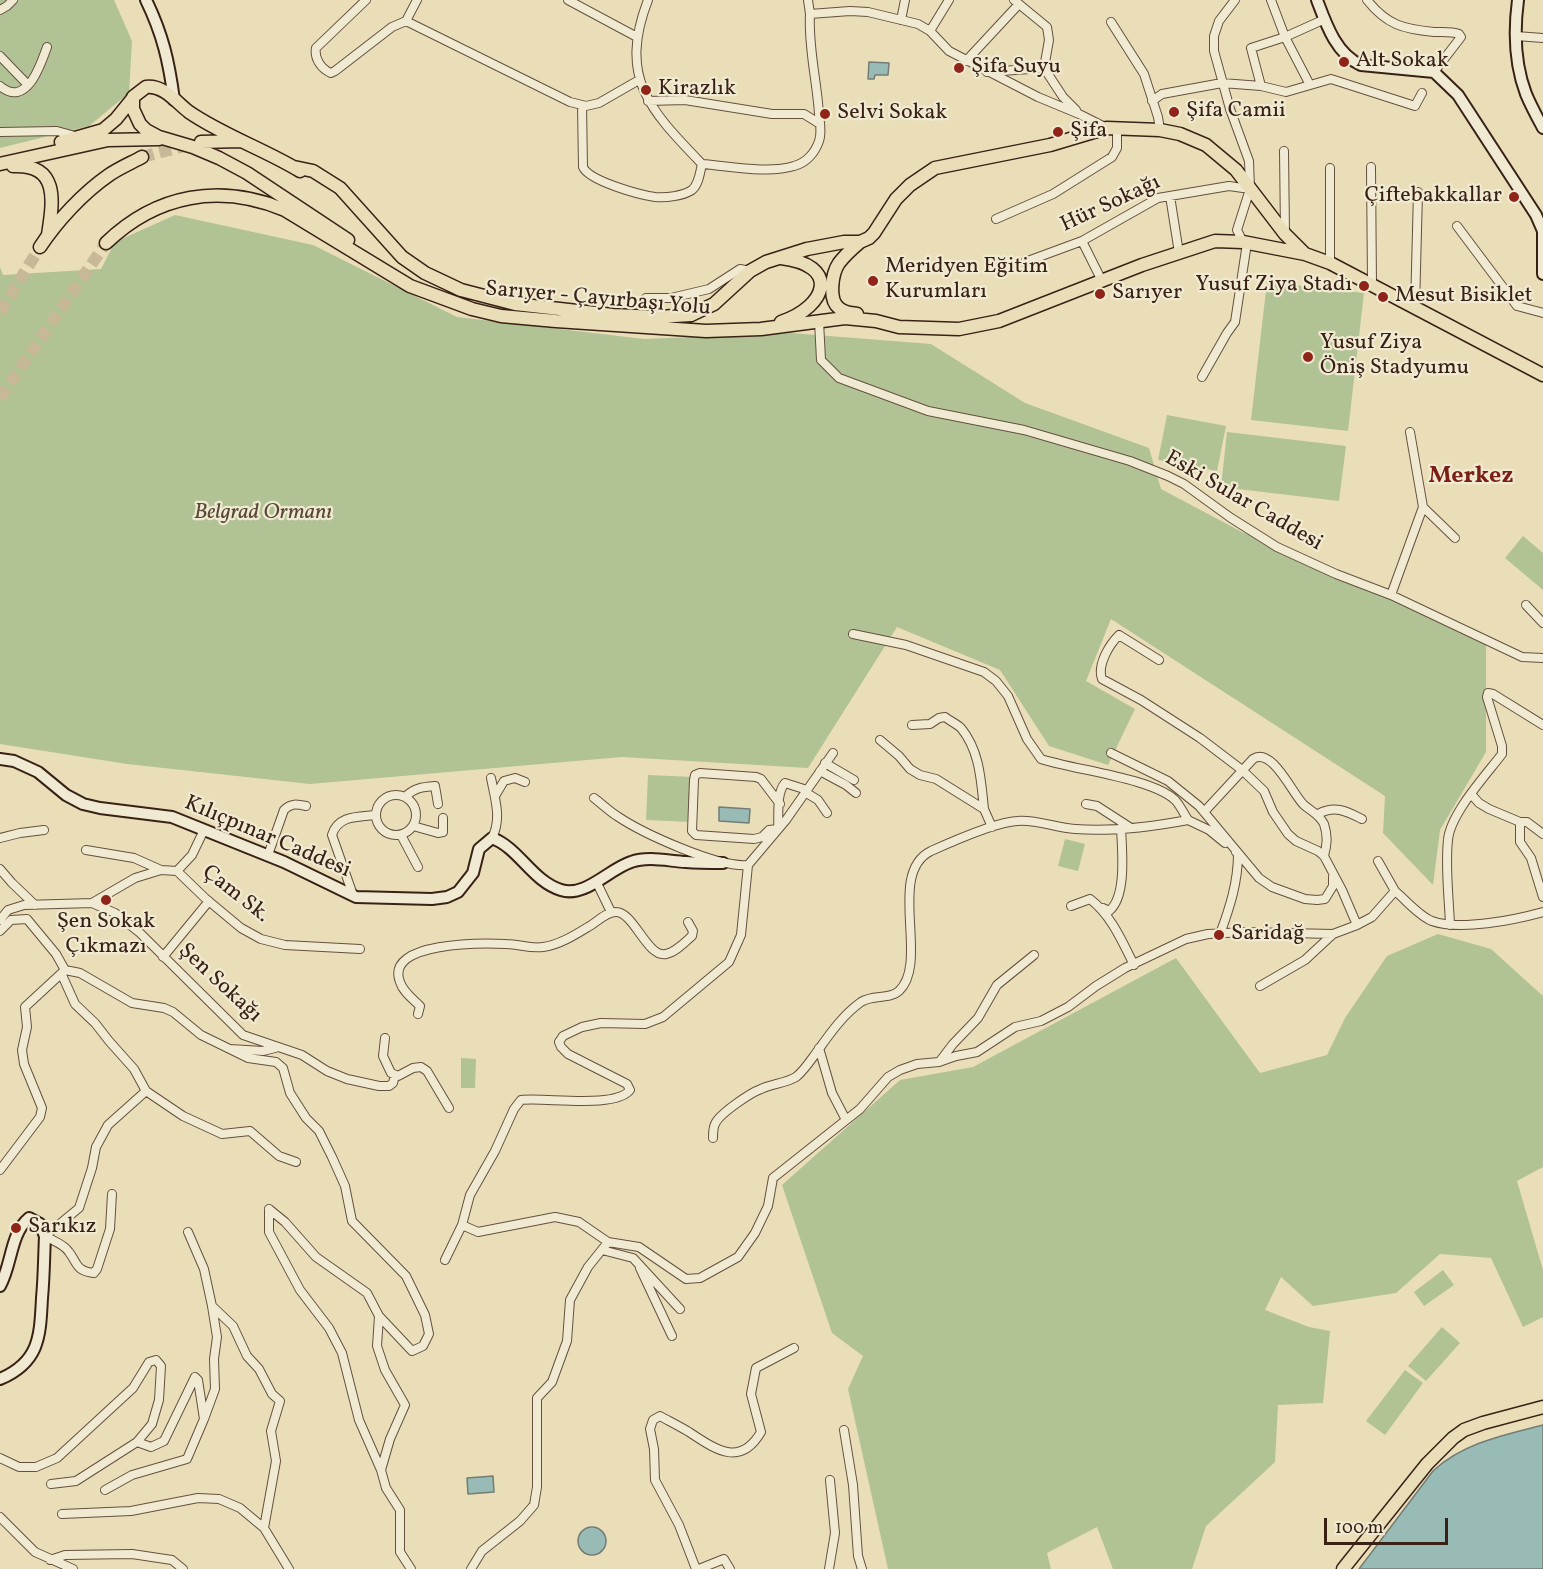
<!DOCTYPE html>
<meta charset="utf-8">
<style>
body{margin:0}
#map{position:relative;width:1543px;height:1569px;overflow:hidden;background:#eadeb9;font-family:Vollkorn,serif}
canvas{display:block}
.scale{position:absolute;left:1324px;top:1518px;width:124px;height:27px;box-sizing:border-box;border:3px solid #392116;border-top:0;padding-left:8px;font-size:18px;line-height:21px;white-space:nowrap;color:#392116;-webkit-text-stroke:4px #f1ead2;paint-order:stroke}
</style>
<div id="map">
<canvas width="1543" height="1569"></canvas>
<div class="scale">100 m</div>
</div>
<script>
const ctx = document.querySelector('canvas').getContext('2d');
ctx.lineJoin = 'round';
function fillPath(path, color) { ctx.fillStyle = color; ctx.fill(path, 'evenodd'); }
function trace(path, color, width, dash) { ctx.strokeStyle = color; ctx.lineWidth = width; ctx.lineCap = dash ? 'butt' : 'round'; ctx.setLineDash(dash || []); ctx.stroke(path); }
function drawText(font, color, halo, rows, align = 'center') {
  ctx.font = font + ' Vollkorn,serif'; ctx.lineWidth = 4.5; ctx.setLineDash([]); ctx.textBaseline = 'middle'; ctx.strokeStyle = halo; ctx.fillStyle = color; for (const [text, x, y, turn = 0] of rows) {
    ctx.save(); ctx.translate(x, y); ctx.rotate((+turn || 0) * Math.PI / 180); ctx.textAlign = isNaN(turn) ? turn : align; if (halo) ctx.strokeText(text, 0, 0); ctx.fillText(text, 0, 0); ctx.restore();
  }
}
const green = new Path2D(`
 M0,0H114L132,41L129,93L89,126L0,148Z
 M175,215L313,245L457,317L644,339L791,333L931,344L1025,403L1149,448L1161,489L1242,532L1486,639V752L1440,830L1433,885L1383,833L1385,796L1111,619L1086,681L1135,709L1108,765L1049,746L1000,670L897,627L808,768L622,757L310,784L127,764L0,744V267L3,275L101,269L115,242Z
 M1267,282L1364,293L1348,431L1251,420Z
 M1167,415L1226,426L1217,471L1158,460Z
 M1227,432L1346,446L1339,501L1221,487Z
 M1523,536L1543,553V590L1505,558Z
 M648,775L693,777L690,822L646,820Z
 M1065,839L1085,844L1078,871L1058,866Z
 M1438,934L1491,949L1543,996V1167L1517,1181L1543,1270V1317L1523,1327L1491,1258L1440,1254L1396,1293L1313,1306L1281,1277L1265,1310L1309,1327L1330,1331L1323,1403L1278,1405L1275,1462L1206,1526L1192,1569H1113L1097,1527L1047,1553L1051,1569H888L848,1389L863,1356L832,1333L782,1185L900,1080L973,1067L1176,958L1260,1073L1327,1055L1345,1018L1387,956Z
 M461,1058L476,1059L475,1088H461Z
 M1443,1270L1454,1285L1424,1306L1414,1292Z
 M1442,1327L1460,1343L1426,1381L1408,1366Z
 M1405,1370L1423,1383L1385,1435L1366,1421Z`);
const water = new Path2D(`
 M869,62L889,63L888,75H875L874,79H868Z
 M719,807L750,809L749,823L719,821Z
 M1543,1425V1569H1359L1433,1471C1463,1443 1504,1435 1543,1425Z
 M493,1476L494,1492L468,1494L467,1478Z
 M578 1541a14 14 0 1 1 28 0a14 14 0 1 1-28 0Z`);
const primaryTunnel = new Path2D(`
 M142,157L188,145
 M0,312L40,247
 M0,398L106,243`);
const street = new Path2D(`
 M366,0L316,48C314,58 321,69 331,73L335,71L392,27L406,21L417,0
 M568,0L637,37
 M648,0C618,78 650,110 702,164C729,166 768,174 794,166C806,163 815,153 819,141C822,133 820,123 819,114C817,81 808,47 810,14L850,11L868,12L918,24L930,31L949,51L1038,97L1079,114L1107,128
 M808,0L810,14
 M1014,0L1047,27L1049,40L1044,68
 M1235,0L1219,21L1214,36V51L1230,109L1249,161L1250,189L1237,230L1243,242
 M1271,0L1285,37L1310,85
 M1367,0C1387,25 1403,29 1434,32C1443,32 1451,31 1459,34L1461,37L1434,72
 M0,10L7,6L13,0
 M901,20L905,0
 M406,21L570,102L586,106L599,103L639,80
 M1111,22L1144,74L1158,117L1160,130
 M930,31L949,0
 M1516,36L1543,38
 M0,56L28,85
 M966,61L1019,4
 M987,72L1044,68L1063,97L1076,110
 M0,86C26,108 40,67 47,47
 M1261,86L1251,48L1285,37L1325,19
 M648,101L685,100L772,114H804L820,124
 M1152,101L1162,94L1222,83L1261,86L1286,92L1331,79L1415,106L1422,93
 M582,105L583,167C589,181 640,195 655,197C666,198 683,196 692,190C699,184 700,172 702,164
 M0,132L57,131L75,136
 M1284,151L1285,233
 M1371,167L1372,285
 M1170,196L1179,253
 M996,219L1053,194L1112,157L1117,148V127
 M1457,226L1517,306L1543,313
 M1082,241L1102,281
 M1025,262L1082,241L1158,198L1229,186L1250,189
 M1330,263V168
 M646,298H671L709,289L740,269L750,271
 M1415,308L1418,192
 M819,321L821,360L839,378L928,411L1024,430L1130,461L1168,476L1184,484L1231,518L1277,547L1336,574L1391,595L1522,657L1543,658
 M1202,377L1227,333L1235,322L1247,243
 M1423,507L1455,538
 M1391,595L1423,507L1410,432
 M1526,605L1543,623
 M853,634L906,645L984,672L996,681L1008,696L1027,739L1041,759C1074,770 1152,778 1175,800C1180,805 1184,814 1188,820
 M1159,660L1119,635C1109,645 1097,665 1102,679L1141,700L1200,738L1242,770L1264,791L1273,812L1288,834L1296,841L1318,851L1324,856L1342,890L1357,925
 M912,725L930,724L939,718L945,717C950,721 957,724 961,728C980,751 981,781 984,809
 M880,740L899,756L910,769L920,775L936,779L984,809L992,827
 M1111,753L1168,781L1199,806L1259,878L1272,887L1305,899L1317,900L1325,899L1333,886V877
 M825,763L854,780
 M820,771L846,785L856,793
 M491,778C495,799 502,819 492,838
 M805,792L818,800L827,813
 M1471,794L1479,803L1489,809L1520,822H1527L1543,834
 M376 815a20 20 0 1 1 40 0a20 20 0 1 1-40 0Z
 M495,796L504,781L515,778L525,782
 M405,797C414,788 422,787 435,786L438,804
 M594,798C602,804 609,811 617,816C642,833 718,868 748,865L786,820L833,753
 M780,804L761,779L756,777L700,773L695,775L694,780L692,831L696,835L754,839L762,837L769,830L778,829C779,816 776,793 785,783L807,790
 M1086,804L1097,806L1131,828
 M1204,812L1253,759C1272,746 1293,795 1304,805C1312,812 1319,814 1324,824C1328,836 1327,845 1324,856
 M1318,814C1335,805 1346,811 1362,819
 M1188,820L1209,830L1225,843
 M1520,822V842L1531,858L1543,897
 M413,826L438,833L443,832V818
 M401,835L418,867
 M0,838L20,833L44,830
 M86,850L134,858L161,870L177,871L205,898L241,928L261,939L285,945L360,949
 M268,855L284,810C291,803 297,804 306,806
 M1378,861L1395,891
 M0,869L12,883L35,905
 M177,871L192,855L204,830
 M596,881L611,912
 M353,895L332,835C338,815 358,817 376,815
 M92,903L115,913L139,932L243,1035L302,1055L327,1071L347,1079L379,1086H389L393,1083L395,1075
 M1071,906L1090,899C1111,915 1122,941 1134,965
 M1103,908L1109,911C1127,897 1122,850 1121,828
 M0,920L8,910L24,905L92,903L135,878L161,870
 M1450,925C1449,898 1445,867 1448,840C1450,814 1486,775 1502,754V746L1487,697L1488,693L1493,694L1543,725
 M0,931L11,920L27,919L56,954L65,970
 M1220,934C1230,907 1238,882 1238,854L1236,852
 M163,957L209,901
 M65,970L80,973L132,1003L164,1008L173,1012L201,1035L248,1058L276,1062L283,1068L290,1093L306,1118L319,1131L332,1157L345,1186L352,1221L406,1276L425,1315L429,1334L423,1346L412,1351L379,1316
 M62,975L75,1004L95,1023L109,1041L134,1069L146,1091
 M1260,986L1305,960L1333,934
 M418,1014L420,1006C413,999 403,992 400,982C384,941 485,943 506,944C519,944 530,949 543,947C559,945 575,935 588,927C597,922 606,912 616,912C634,912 647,958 666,954C676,952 685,942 692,936L693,931L688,922
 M385,1038L383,1056L391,1073L398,1076L413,1068L421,1067L427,1071L449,1108
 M819,1048L832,1093L846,1120
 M230,1049L263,1051L275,1048
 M940,1061L953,1044L978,1018L997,985L1034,955
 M713,1138C713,1134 713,1128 715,1124C719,1114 750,1093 761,1089C772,1084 786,1083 796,1077C805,1070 812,1058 819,1049C831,1032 844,1014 861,1002C873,994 889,1000 899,991C930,962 886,873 931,851C951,842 996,822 1017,821C1036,819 1056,828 1075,829C1113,832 1151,827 1188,820
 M0,1170L40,1117L42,1108L24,1064L22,1050L27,1027L25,1007L65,970
 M112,1194L110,1229L97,1269L94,1273C76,1271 78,1264 69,1252C64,1244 53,1241 45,1236L79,1208L92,1168L96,1147L108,1125L146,1091L183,1116L222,1134L250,1131L279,1156L296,1162
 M269,1209L285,1222L316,1257L367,1293L379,1316L377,1346L385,1370L405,1405L390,1439L381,1470L386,1488L400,1510V1552L411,1569
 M269,1209V1232L300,1290L329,1328L342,1353L359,1420L381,1470
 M462,1225L478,1232L555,1217L579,1222L608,1242L639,1247L686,1279L700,1278L738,1257L755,1233L768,1206L773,1178L860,1109L888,1077L900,1070L917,1064L939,1062L956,1056L977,1052L1015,1027L1041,1021L1068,1007L1096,986L1125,968L1186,939L1208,934L1244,932L1333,934L1357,925L1372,917L1395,891C1406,900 1419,916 1432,921C1460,931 1514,920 1543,912
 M188,1232L204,1269L212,1306
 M602,1250L633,1258L680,1309
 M445,1260L462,1225L470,1195L495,1151L514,1109L521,1100C545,1097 615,1109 630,1090L627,1084L568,1054L561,1047L559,1042L563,1036L582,1027L601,1023L645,1024L663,1017L729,962L741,935L748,865
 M640,1268L672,1336
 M844,1430L853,1485L858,1556L862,1569
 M0,1458L19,1467H36L57,1458L133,1388L149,1362L156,1360L161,1366L159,1400L152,1424L137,1442L151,1447L164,1441L195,1377L198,1380L204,1419L215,1389L214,1359L217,1337L212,1306L233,1326L247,1356L259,1369L272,1394L280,1401L271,1431L276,1461L264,1528L289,1569
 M51,1484L76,1481L137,1442
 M105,1490L132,1475L187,1459L204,1419
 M62,1514L131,1511L198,1498L219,1499L240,1508L264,1528
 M0,1517L35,1552L73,1569
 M50,1560L65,1555L132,1554L172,1560L183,1569
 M471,1569L482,1551L520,1521L534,1505L537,1487V1398L552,1382L567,1341L570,1300L588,1267L608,1242
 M696,1569L679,1525L655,1480L654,1449L650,1429L653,1420L660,1416C669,1421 679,1426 689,1432C715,1449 740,1468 761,1432L751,1394L756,1368L794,1348
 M699,1569L724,1559L730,1569
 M829,1569L835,1533L830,1480`);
const secondary = new Path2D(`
 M146,0C163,35 169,62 174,100
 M1317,0C1326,24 1336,54 1361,65L1434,72L1458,95L1536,215L1543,231
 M1518,0C1514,30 1515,65 1526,94C1531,106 1537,117 1543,128
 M1543,230V274
 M0,759L14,761L38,772L66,795L83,804L100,808L172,817L284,862L356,897L432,899L447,897L458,892L473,873L479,849L492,838C519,848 532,881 561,890C585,898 609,869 631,862C648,856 668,861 686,862C698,863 711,863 723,863
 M0,1286C12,1265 10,1234 29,1218L40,1224L45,1236C44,1257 44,1277 42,1298C40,1336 40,1362 0,1379`);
const primary = new Path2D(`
 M61,142L103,130L116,119L133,98
 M201,142L240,141
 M0,164L108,140L159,139
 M13,166C60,164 53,202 48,235
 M294,167L313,171L340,188L402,257L425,273L461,290L515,304L613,315L658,317L691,315L714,304L750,271L766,262L807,249L844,242H860L869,238L874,233L896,199L910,185L935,168L1050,145L1107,128L1160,130L1180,134L1206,145L1236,170L1285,234L1305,254L1330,263L1543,375
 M300,171C264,149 224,136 189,112C176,102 164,85 146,87L133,97V109L140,124L146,130L159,137L193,147L219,158L247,173L348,240
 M106,243C157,194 220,183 285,210L410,286L472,309L501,316L556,321L706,331L761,329L845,318L876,321L899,327L959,329L999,321L1142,265L1215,241L1243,242L1305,254
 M40,247C57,221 83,193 109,175C119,168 131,163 142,157
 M781,258C840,265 828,306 781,322
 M857,314C851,313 844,313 839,308C828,300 832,273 839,263C845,255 853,248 860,242
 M1343,1569L1427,1464L1453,1438L1464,1430L1483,1423L1543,1407`);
const markers = [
 [1344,62,6,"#8f2418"],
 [959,68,6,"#8f2418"],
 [646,90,6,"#8f2418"],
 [1174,112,6,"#8f2418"],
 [825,114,6,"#8f2418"],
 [1058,132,6,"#8f2418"],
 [1514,197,6,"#8f2418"],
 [873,281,6,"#8f2418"],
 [1364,286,6,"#8f2418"],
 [1100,294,6,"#8f2418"],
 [1383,297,6,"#8f2418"],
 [1308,357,6,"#8f2418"],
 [106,900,6,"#8f2418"],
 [1219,935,6,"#8f2418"],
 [16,1228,6,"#8f2418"]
];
const poiNames = [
 ["Alt Sokak",1356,62],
 ["Şifa Suyu",971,68],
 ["Kirazlık",658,90],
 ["Şifa Camii",1186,112],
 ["Selvi Sokak",837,114],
 ["Şifa",1070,132],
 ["Çiftebakkallar",1502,197,"right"],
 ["Meridyen Eğitim",885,268],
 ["Kurumları",885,293],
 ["Yusuf Ziya Stadı",1352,286,"right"],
 ["Sarıyer",1112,294],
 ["Mesut Bisiklet",1395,297],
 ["Yusuf Ziya",1320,344],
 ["Öniş Stadyumu",1320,369],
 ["Şen Sokak",106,923,"center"],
 ["Çıkmazı",106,948,"center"],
 ["Saridağ",1231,935],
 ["Sarıkız",28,1228]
];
const streetNames = [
 ["Hür Sokağı",1111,205,-25],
 ["Sarıyer - Çayırbaşı Yolu",598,300,5],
 ["Eski Sular Caddesi",1243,502,30],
 ["Kılıçpınar Caddesi",267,838,23],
 ["Çam Sk.",235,895,38],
 ["Şen Sokağı",219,984,43]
];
const parkNames = [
 ["Belgrad Ormanı",263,514]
];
const neighbourhoodNames = [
 ["Merkez",1471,478]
];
fillPath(green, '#b1c294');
fillPath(water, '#99bbb5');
trace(water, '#737d75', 1.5);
trace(primaryTunnel, '#c7b898', 12, [12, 6]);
trace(street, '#65503f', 10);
trace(secondary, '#392116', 14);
trace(primary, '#392116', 15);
trace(street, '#f1ead2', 8);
trace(secondary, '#f1ead2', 10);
trace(primary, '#eadeb9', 12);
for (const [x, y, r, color] of markers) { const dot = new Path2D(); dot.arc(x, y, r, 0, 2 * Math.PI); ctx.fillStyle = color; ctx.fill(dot); trace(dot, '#f1ead2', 2); }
drawText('22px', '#392116', '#f1ead2', poiNames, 'left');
drawText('22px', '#392116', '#f1ead2', streetNames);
drawText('italic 22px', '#574936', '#f1ead2', parkNames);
drawText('bold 24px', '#7a1f14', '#f1ead2', neighbourhoodNames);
</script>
